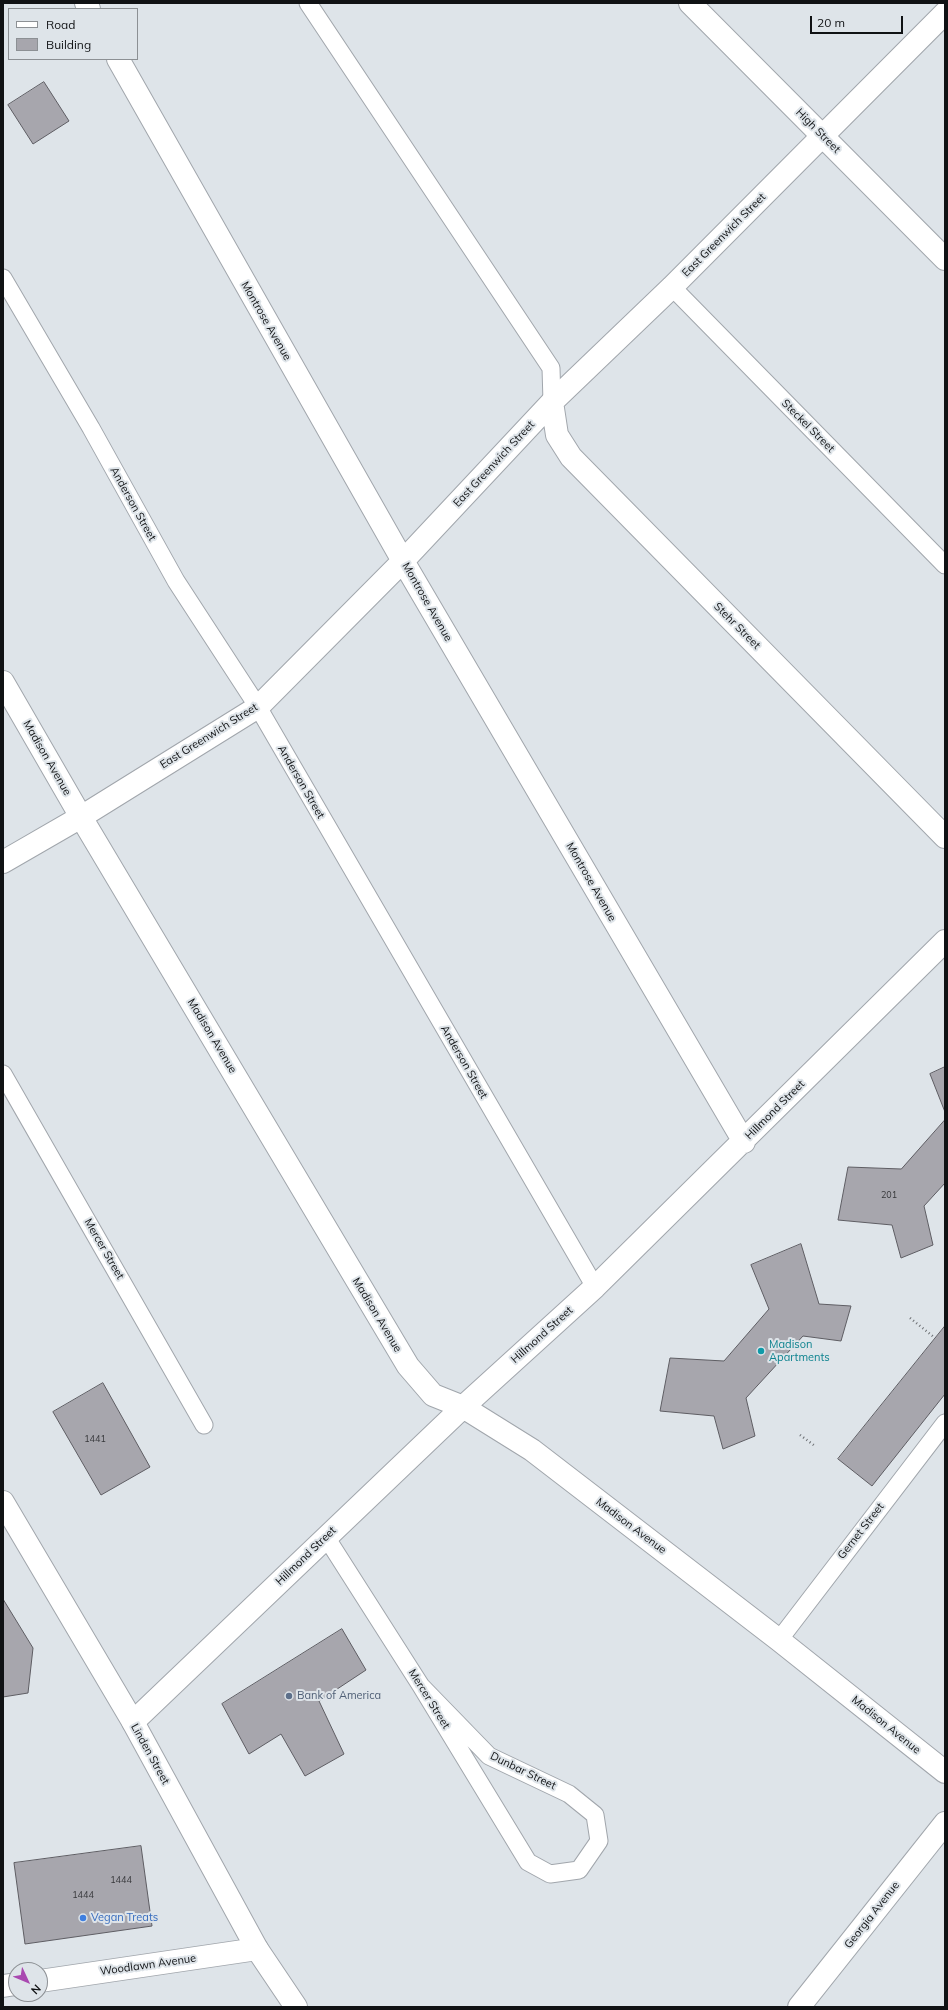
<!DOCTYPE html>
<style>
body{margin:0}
#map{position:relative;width:948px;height:2010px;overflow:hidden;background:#dee4e9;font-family:Mulish,sans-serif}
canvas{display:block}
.frame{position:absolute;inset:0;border:4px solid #101214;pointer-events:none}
.legend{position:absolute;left:8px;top:8px;width:130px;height:52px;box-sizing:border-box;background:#dee4e9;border:1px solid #8c9094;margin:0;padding:5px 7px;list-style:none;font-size:12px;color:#101214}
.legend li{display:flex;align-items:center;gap:8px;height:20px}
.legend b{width:20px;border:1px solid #8c9094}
.north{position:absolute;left:8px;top:1962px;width:40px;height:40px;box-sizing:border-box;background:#dee4e9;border:1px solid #8c9094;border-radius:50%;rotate:134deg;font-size:11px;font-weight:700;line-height:16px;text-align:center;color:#101214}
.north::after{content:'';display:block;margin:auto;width:14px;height:18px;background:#a948b0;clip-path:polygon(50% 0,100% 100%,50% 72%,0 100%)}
.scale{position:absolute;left:810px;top:16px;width:93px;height:18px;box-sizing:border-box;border:2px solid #101214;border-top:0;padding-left:5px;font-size:12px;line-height:14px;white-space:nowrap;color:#101214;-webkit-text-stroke:3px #dee4e9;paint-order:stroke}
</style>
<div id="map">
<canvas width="948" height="2010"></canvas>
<div class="frame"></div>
<ul class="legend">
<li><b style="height:5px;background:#fff"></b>Road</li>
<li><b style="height:11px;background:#a7a6ad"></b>Building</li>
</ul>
<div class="north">N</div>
<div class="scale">20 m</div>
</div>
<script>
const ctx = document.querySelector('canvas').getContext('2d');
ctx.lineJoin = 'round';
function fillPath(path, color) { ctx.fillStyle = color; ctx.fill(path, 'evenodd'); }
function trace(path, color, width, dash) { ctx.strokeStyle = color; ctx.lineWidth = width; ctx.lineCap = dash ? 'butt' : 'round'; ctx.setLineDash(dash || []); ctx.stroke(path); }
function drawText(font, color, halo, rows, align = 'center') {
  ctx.font = font + ' Mulish,sans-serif'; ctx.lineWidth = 4; ctx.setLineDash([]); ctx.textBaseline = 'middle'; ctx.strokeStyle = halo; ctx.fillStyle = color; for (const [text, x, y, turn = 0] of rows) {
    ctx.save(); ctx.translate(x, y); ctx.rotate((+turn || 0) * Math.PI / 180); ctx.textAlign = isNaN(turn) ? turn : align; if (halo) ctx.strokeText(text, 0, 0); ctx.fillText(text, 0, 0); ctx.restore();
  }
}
const building = new Path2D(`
 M44,82L69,121L33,144L8,105Z
 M945,1067V1112L930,1074Z
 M945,1120V1183L924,1206L933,1245L901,1258L892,1225L838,1220L848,1167L901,1169Z
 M801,1244L819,1304L851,1306L841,1341L803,1336L746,1398L755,1436L723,1449L714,1416L660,1411L670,1358L724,1361L769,1309L751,1265Z
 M945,1326V1394L872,1486L838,1459Z
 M103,1383L150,1467L101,1495L53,1412Z
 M3,1599L33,1648L28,1693L3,1697Z
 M342,1629L366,1670L319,1701L344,1754L305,1776L281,1734L249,1754L222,1704Z
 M141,1846L152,1926L25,1944L14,1863Z`);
const path = new Path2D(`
 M910,1318L935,1338
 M800,1435L815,1446`);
const lane = new Path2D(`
 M308,3L551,368L552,402
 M3,278L91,428L176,581L258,707L595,1287
 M672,287L945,565
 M3,1074L204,1425
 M326,1537L421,1686L528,1862L550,1874L579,1870L599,1841L595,1815L569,1794L489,1756L421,1686
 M779,1640L945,1423`);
const street = new Path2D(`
 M86,3L89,9
 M690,3L945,259
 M118,59L403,561L744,1142
 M552,402L557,435L571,457L945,837
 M3,682L81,817L408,1366L433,1395L463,1407L532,1450L779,1640L945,1772
 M3,862L81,817L258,707L403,561L552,402L672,287L945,13
 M133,1722L463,1407L595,1287L945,941
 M40,1981L257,1949
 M3,1986L16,1984
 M799,2007L945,1823`);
const primary = new Path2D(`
 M3,1502L133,1722L257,1949L296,2007`);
const markers = [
 [761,1351,4,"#0f9aa8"],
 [289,1696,4,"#5c6f8a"],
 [83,1918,4,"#3f7fe0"]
];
const numberNames = [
 ["201",889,1195],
 ["1441",95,1439],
 ["1444",121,1880],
 ["1444",83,1895]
];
const streetNames = [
 ["High Street",818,131,45],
 ["East Greenwich Street",724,235,-45],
 ["Montrose Avenue",266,321,60],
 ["Steckel Street",808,426,45],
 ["East Greenwich Street",494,464,-47],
 ["Anderson Street",133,504,61],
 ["Montrose Avenue",427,602,60],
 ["Stehr Street",737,626,45],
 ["East Greenwich Street",209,736,-32],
 ["Madison Avenue",47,758,60],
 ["Anderson Street",301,782,60],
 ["Montrose Avenue",591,882,60],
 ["Madison Avenue",212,1036,59],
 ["Anderson Street",464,1062,60],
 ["Hillmond Street",775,1110,-45],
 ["Mercer Street",104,1249,60],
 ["Madison Avenue",377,1315,59],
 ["Hillmond Street",542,1335,-42],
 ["Madison Avenue",631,1526,37],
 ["Gernet Street",861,1531,-52],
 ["Hillmond Street",306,1556,-44],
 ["Mercer Street",429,1699,58],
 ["Madison Avenue",886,1725,39],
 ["Linden Street",150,1754,61],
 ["Dunbar Street",523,1771,26],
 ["Georgia Avenue",872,1915,-52],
 ["Woodlawn Avenue",148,1965,-8]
];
const cultureNames = [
 ["Madison",769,1345],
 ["Apartments",769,1358]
];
const serviceNames = [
 ["Bank of America",297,1696]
];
const shopNames = [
 ["Vegan Treats",91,1918]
];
fillPath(building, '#a7a6ad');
trace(building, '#5e5d63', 1);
trace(lane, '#a1a6ac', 19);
trace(street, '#a1a6ac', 24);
trace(primary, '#a1a6ac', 24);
trace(path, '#6e7175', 2.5, [1, 3]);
trace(lane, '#fff', 17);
trace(street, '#fff', 22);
trace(primary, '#fff', 22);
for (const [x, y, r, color] of markers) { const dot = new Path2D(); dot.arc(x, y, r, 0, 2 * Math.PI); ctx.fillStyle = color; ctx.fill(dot); trace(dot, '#dee4e9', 1.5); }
drawText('9px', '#36373a', null, numberNames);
drawText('11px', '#101214', '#dee4e9', streetNames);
drawText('11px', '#0d838f', '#dee4e9', cultureNames, 'left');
drawText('11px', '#4e5e75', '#dee4e9', serviceNames, 'left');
drawText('11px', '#366cbe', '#dee4e9', shopNames, 'left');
</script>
